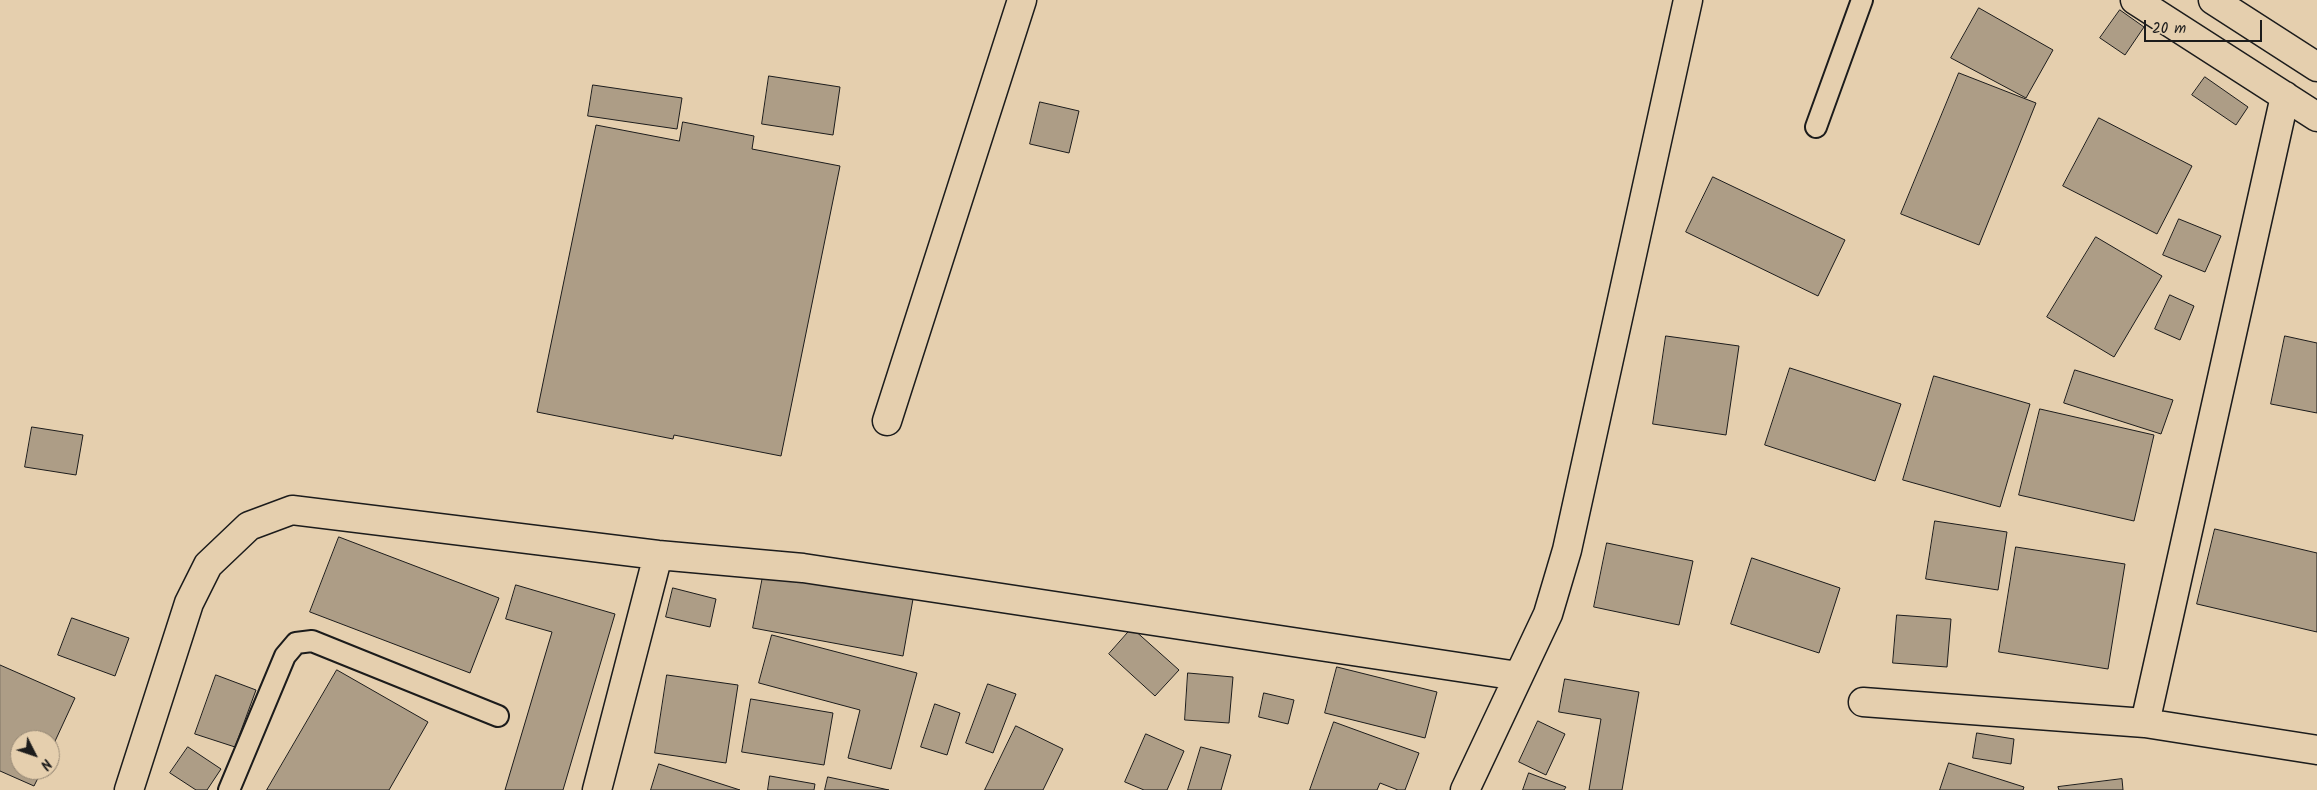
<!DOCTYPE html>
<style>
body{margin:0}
#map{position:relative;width:2317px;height:790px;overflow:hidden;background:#e5cfae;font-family:Kalam,sans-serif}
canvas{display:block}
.north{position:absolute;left:10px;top:730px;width:50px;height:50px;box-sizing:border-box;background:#e5cfae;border:1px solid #958774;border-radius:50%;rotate:131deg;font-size:14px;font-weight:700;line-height:20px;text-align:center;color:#1c1c1c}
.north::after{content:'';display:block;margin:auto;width:18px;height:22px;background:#1c1c1c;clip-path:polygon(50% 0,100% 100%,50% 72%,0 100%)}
.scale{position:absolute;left:2144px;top:20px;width:118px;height:22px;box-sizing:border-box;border:2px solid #1c1c1c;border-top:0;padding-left:6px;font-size:15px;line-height:18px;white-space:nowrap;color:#1c1c1c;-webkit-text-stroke:4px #e5cfae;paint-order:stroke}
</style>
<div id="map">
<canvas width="2317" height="790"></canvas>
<div class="north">N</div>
<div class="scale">20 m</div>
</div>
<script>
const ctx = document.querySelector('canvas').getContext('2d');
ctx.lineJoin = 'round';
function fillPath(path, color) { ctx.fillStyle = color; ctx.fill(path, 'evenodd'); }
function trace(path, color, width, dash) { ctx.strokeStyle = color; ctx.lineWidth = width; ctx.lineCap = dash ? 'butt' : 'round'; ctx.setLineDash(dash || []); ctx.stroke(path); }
const building = new Path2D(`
 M1979,8L2053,50L2026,98L1951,58Z
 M2120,10L2144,27L2125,55L2100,38Z
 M1959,73L2036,103L1979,245L1901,214Z
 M769,76L840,87L833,135L762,124Z
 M2205,77L2248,107L2236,125L2192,95Z
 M593,85L682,98L677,129L588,116Z
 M1040,102L1079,111L1069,153L1030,144Z
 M2099,118L2192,166L2157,234L2063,186Z
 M683,122L754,136L752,149L840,166L781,456L674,435L673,439L537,412L596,125L679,141Z
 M1713,177L1845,240L1818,296L1686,232Z
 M2179,219L2221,236L2205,272L2163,255Z
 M2096,237L2162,276L2114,357L2047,317Z
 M2170,295L2194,306L2180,340L2155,329Z
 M1666,336L1739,346L1726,435L1653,424Z
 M2285,336L2317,343V413L2271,404Z
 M1790,368L1901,404L1875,481L1765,445Z
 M2075,370L2173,400L2161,434L2064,403Z
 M1934,376L2030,404L2000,507L1903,480Z
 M2040,409L2154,435L2134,521L2019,495Z
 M32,427L83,435L76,475L25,467Z
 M1935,521L2007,532L1998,590L1926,579Z
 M2215,529L2317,553V632L2197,604Z
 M339,537L499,598L470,673L310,612Z
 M1607,543L1693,561L1679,625L1594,607Z
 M2016,547L2125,564L2108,669L1999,652Z
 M1752,558L1840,588L1819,653L1731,624Z
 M764,571L913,599L903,656L753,628Z
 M516,585L615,614L563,790H505L552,632L506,619Z
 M673,588L716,599L710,627L666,617Z
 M1897,615L1951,619L1947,667L1893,663Z
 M72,618L129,638L115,676L58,655Z
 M1132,628L1179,670L1155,696L1109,654Z
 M772,635L917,673L891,769L848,758L860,710L759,683Z
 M0,665L75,698L50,752V740H20V770H42L34,786L0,771Z
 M1337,667L1437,692L1425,738L1325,713Z
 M337,670L428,722L389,790H267Z
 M1188,673L1233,677L1229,723L1185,720Z
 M216,675L256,690L235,747L195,734Z
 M667,675L738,685L726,763L655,753Z
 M1565,679L1639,692L1622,790H1589L1601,719L1559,712Z
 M988,684L1016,694L993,753L966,743Z
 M1264,693L1294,700L1288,724L1259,717Z
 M751,699L833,713L824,765L742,752Z
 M935,704L960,713L947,755L921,747Z
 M1538,721L1565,734L1546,775L1519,762Z
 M1334,722L1419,753L1405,790H1398L1380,783L1377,790H1310Z
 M1016,726L1063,749L1043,790H985Z
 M1977,733L2014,739L2011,764L1973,758Z
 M1146,734L1184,751L1167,790H1144L1125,782Z
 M188,747L221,769L207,790H196L170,773Z
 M1201,747L1231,755L1221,790H1188Z
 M1949,763L2024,787L2023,790H1940Z
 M659,764L740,790H651Z
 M1529,773L1566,787L1564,790H1523Z
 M770,776L815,784L814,790H768Z
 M828,777L889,790H825Z
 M2122,779L2123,790H2059L2058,787Z`);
const lane = new Path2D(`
 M1816,127L1862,0
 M229,790L285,656L296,643L312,641L498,716`);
const street = new Path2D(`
 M2135,0L2317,117
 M2213,0L2317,67
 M887,421L1022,0
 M1863,702L2145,723L2317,750
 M2145,723L2285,96
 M129,790L189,603L208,565L249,526L292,510L658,555L803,568L1518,676
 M597,790L658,555
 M1465,790L1548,614L1567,550L1688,0`);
fillPath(building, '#ad9d86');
trace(building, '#1c1c1c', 1);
trace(lane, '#1c1c1c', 24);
trace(street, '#1c1c1c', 31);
trace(lane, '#e5cfae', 20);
trace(street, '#e5cfae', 28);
</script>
